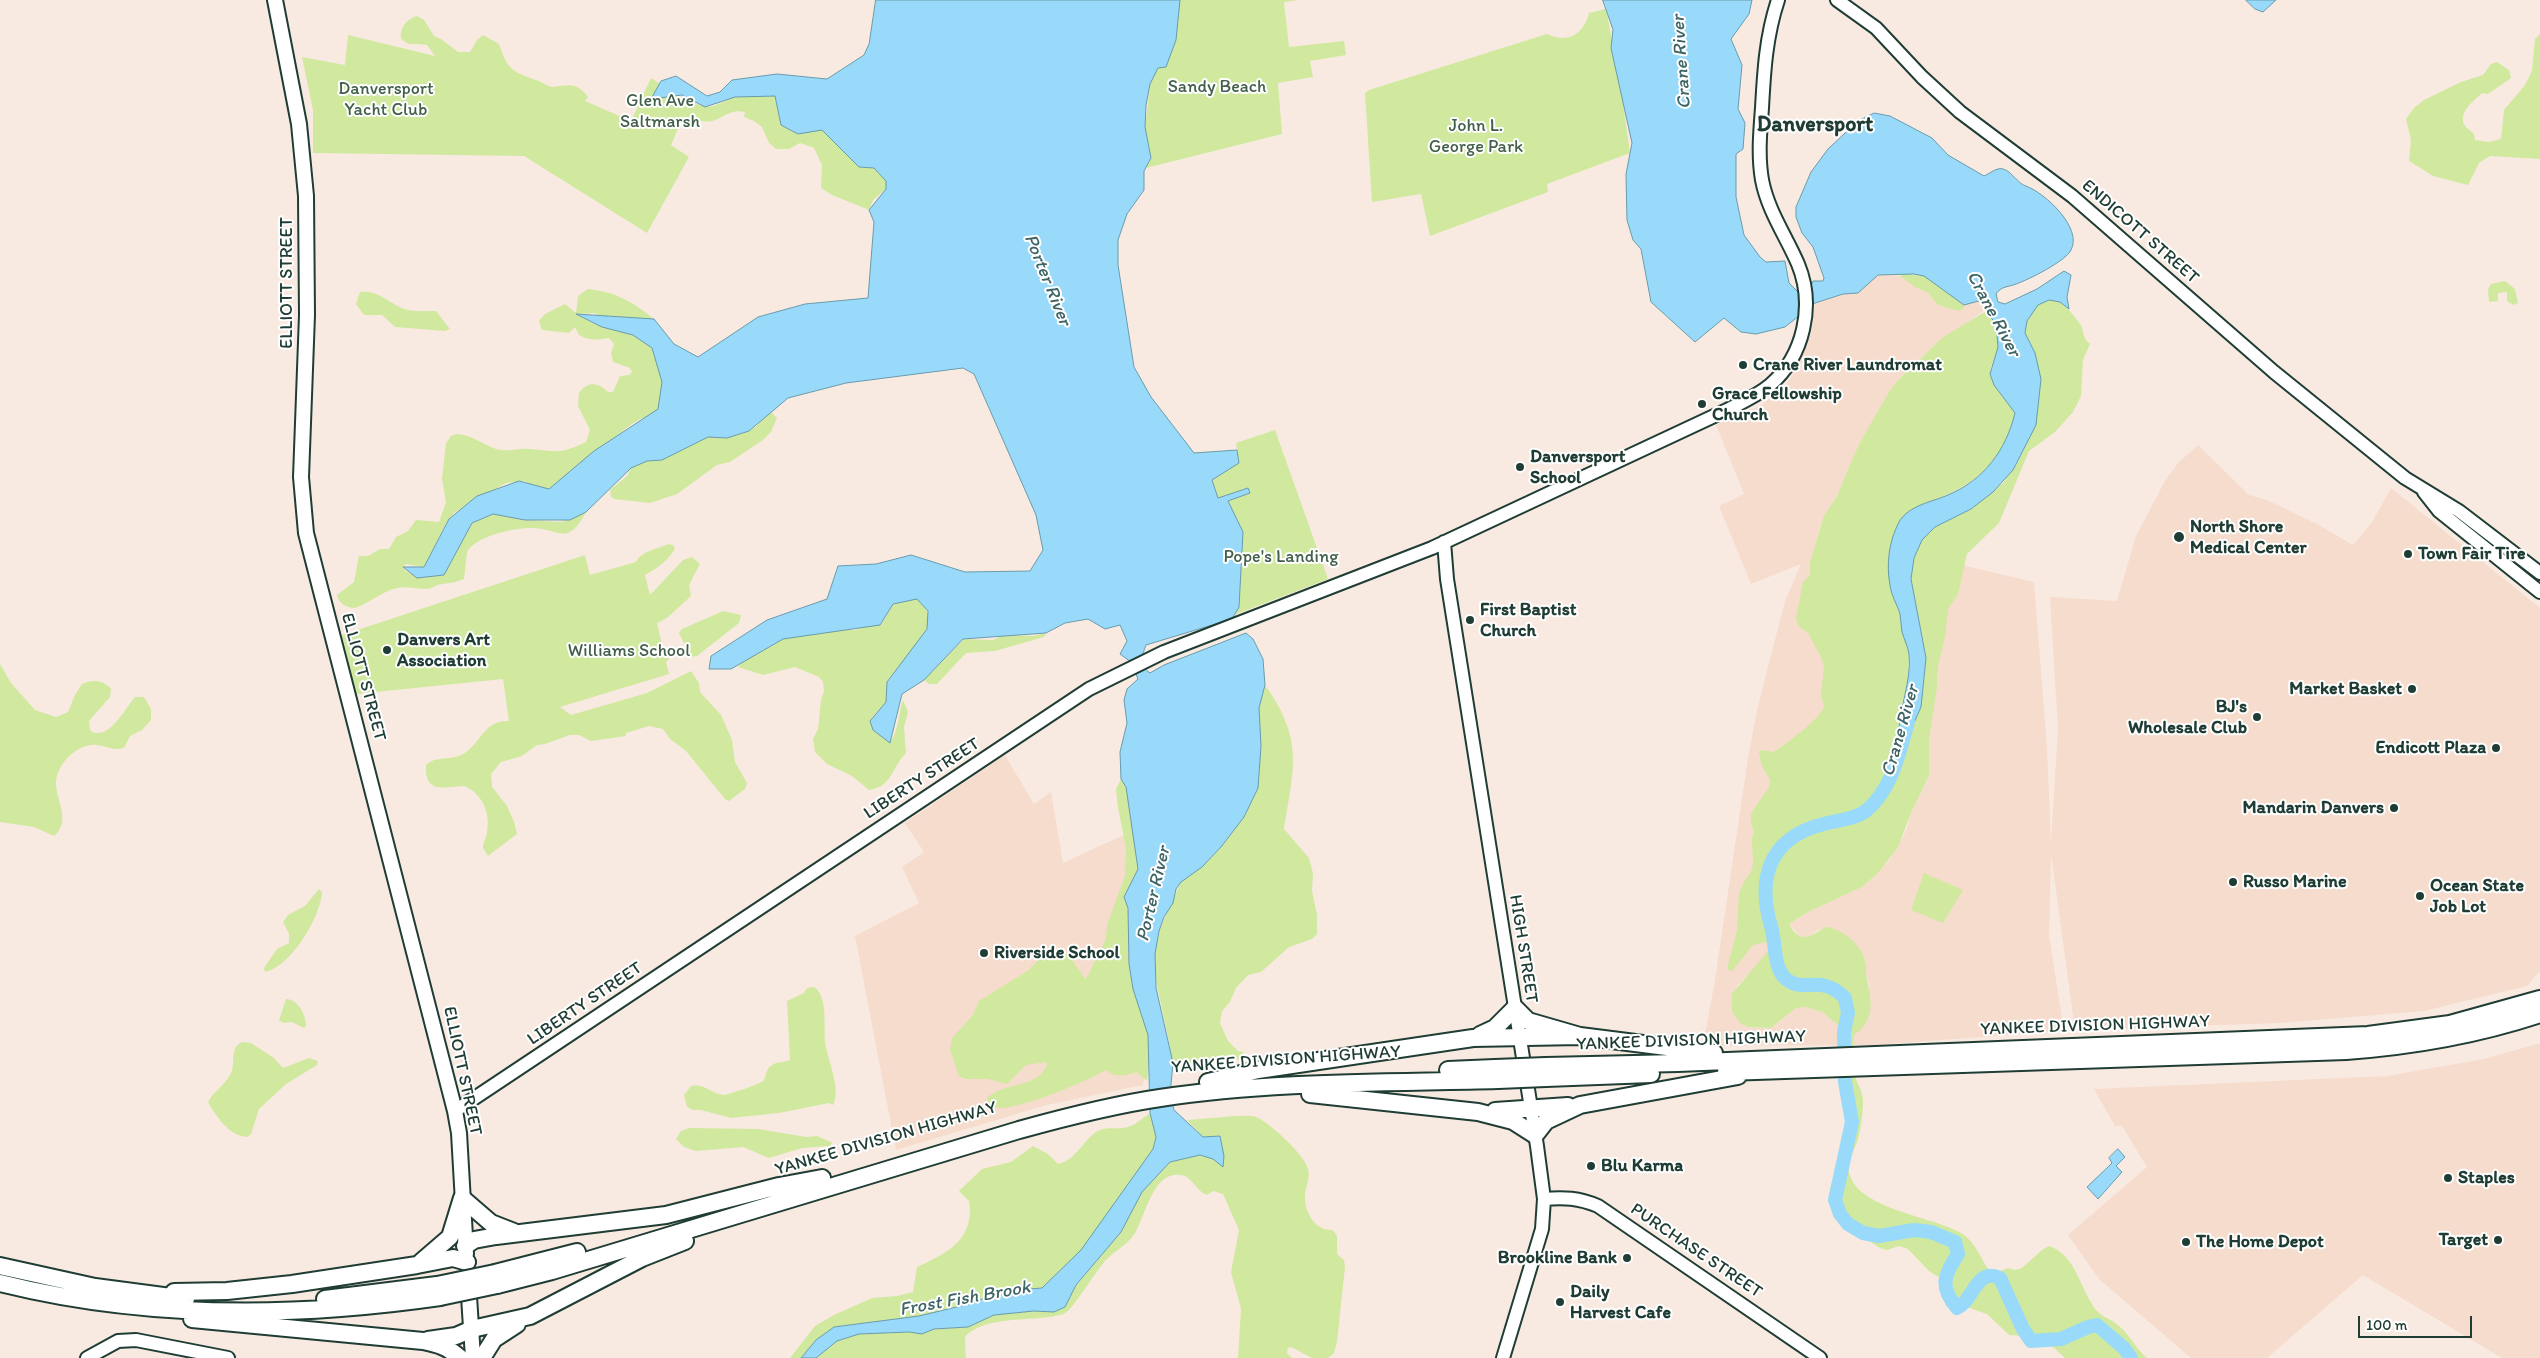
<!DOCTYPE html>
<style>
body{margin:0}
#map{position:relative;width:2540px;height:1358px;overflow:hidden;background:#f9eae1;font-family:Itim,sans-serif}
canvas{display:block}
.scale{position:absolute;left:2358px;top:1316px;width:114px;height:22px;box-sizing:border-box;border:2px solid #1f3d34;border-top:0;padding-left:6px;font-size:15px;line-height:18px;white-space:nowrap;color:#1f3d34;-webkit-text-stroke:4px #fff;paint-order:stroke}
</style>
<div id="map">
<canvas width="2540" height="1358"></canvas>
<div class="scale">100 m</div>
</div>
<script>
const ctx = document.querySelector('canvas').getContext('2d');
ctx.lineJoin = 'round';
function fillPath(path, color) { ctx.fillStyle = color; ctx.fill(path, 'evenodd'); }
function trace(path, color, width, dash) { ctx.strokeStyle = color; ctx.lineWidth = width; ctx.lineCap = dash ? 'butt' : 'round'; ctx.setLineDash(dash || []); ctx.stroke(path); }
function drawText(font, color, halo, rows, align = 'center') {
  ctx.font = font + ' Itim,sans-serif'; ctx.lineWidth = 4; ctx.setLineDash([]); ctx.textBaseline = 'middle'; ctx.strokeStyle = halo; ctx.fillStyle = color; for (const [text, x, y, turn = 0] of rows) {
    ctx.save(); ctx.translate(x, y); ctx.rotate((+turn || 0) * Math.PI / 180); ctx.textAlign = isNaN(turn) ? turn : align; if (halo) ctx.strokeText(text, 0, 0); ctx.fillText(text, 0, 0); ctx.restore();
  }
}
const built = new Path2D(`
 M1905,274L1964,305L1980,299L1985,302L1987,308L1959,329L1942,338L1897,381L1858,446L1845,481L1820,527L1814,551L1850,657L1760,844L1731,951L1730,959L1757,942H1765L1772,947L1765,957L1737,986L1748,1027L1766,1028L1775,1025L1796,1008L1805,1007L1822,1012L1837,1024L1841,1031L1870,987L1867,979L1865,961L1846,936L1830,928L1817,930L1810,936L1801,937L1789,924L1808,912L1862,887L1879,872L1890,859L1906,831L1911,813L1929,777V740L1938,674L1932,558L2034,582L2047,748L2051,842L2058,729L2050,597L2117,601L2136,536L2165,481L2178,463L2198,445L2249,495L2267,500L2319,525L2353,545L2372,522L2391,488L2540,608V971L2527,986L2424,1011L2280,1023L2075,1030L2051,854L2049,935L2064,1031L1873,1045L1703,1046L1715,980L1748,758L1758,706L1785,601L1801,564L1751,584L1719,506L1744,494L1716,425L1760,406L1786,385L1796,370L1812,330L1815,303L1843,294L1858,293L1877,275L1900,276Z
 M1005,755L1034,804L1051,792L1063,863L1130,832L1147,1063L1143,1085L1047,1105L896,1150L855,936L919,903L902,867L924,852L905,823Z
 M2540,1043V1358H2502L2363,1275L2267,1358H2191L2099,1279L2068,1235L2147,1167L2122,1126H2115L2094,1089L2387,1076L2484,1059Z`);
const green = new Path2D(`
 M1180,0H1299L1284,2L1289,47L1344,41L1346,55L1310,61L1313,77L1278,83L1282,134L1146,168L1151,158L1145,127L1150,84L1158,68Z
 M1606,9L1620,81L1630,153L1547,184L1548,192L1430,236L1421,194L1372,202L1365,93L1369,90L1547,34C1568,44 1584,34 1589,13Z
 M417,16L424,20L434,36L441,39L458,52H470L477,40L483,35L499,44C508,71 513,72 539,81C543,83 549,87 553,87C569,85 577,82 588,97L585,101L631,121L651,78C662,85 695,106 706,107C717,107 726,99 736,97C742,96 769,95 775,96L781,125L798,134L814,129L822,130L859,167L874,168L886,181V189L873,200L869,210L832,195L821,188L822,165L814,148L800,143L789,149H776L769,143L762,127L754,121L744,117L745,112C731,109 726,116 715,120C705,124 692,119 683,117L671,145L689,157L647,233L524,156L313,153V110L302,57L345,65L348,35L435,56L427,45C417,43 407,47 401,38C399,28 408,18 417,16Z
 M2540,34V159L2490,156L2479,163L2468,185L2433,176L2409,161L2411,140L2406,119L2414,108L2424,100L2461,82L2483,75L2491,64L2497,62L2509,70L2511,78L2488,94L2482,93C2474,101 2457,112 2465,126C2467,129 2472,131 2474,134L2475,140L2489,142L2501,139L2504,110L2525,85L2532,71L2535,39Z
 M1905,274L1924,276L1964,305V308L1959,311L1938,305L1927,292L1915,287L1900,276Z
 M2505,281L2515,289L2518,303L2513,305L2507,301V292L2498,293V301L2489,302L2488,289L2491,284Z
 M588,289C616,292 633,302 654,319C633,323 617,313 602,317L594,313L577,314C599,330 627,328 647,343C661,355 668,391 659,408C654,416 644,417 637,421C629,425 622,432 615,437C592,453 571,471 549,489L535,488L524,481L506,483L455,512L446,523L424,567L406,564L403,567L405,571L421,578L444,575L472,523L493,514L525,520L561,522L586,512C567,548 559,528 531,528C513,528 476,536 467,552L464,579C455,583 448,583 438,585C434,586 431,589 427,589C415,589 406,585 393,589C383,592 360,608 354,608C347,608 338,603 337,595L354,582L359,556H368L380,549H389L396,537L408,531L416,520L439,522L446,502L442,479L446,443L451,436C466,428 486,449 502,450C511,451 520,448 529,449C557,451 559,455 586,442L590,430L578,406L579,393C588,380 599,383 608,392H613L620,376L629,375L632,372L630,368L613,362L611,353L614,344L609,338C597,340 590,341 579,335L575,327L569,333L542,330L539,321L545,314L565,304L576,313L578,296Z
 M360,292C379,290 387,302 404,309C413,312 426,311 436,311L450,329L445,331L395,327L382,315H364L356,304Z
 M2049,300L2060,302L2069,310L2081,325L2085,339L2090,344L2083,360L2081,396L2073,412L2055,432L2029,451L1999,523L1967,554L1958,594L1948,609L1945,636L1938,667L1937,687L1929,740V776L1911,813L1898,847L1879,872L1862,887L1808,912L1789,924L1794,932L1801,937L1810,936L1826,927C1841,928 1862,945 1865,961C1867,967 1865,974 1867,980C1872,1001 1875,1021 1854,1035C1853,1047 1851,1061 1854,1073C1856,1082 1863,1091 1863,1101C1863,1113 1861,1128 1858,1139C1855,1148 1847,1163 1849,1172C1856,1209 1932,1216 1961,1233C1978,1243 1982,1265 1993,1274L2008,1268L2015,1270L2022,1268L2042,1250L2049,1246C2077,1255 2080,1291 2097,1311C2103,1318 2112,1319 2119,1326C2130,1335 2136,1349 2147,1358H2065L2053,1347L2032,1343L2025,1336L2009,1335L1987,1314L1961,1305L1954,1301L1943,1280L1929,1271L1908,1249L1899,1246L1887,1250L1880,1248L1844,1225L1833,1208L1830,1188L1844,1147L1848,1120L1847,1097L1842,1090L1843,1040L1841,1031L1837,1024L1822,1012L1805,1007L1796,1008L1771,1028L1748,1027L1740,1023L1732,1012V994L1771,947L1765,942L1753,945L1732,971L1727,969L1737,929L1739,893L1744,882L1751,872L1753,864L1752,839L1754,831L1751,823V814L1769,787L1770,780L1761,764L1759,752L1761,750L1773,752C1784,746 1820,719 1824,707L1821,694L1824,667L1821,657L1808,633L1799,626L1796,619L1803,582L1810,575V562L1824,516L1837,496L1858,446L1889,392L1897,381L1942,338L1986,311C1996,318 1998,334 1998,346C1997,356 1988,367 1991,377C1995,390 2008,401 2015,413C2001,467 1971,488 1921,505L1890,586L1900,614L1909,653L1908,684L1902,703L1899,731L1905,743L1921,707L1926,658L1911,579L1914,558L1922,540L1935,527L1971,509L2004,482L2024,450L2035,353L2025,333L2027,321L2038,305Z
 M767,413H772L777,418L771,432L763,440L730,462L717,465L677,494L650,503L614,499L611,497L610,490L627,476L631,468L647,461L662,460L708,437L727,438L749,431L757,426Z
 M1275,430L1328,579L1234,615L1239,607L1243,532L1228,501L1250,493L1247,488L1218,498L1212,480L1239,463L1236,443Z
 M668,544L673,545L675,549C667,561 658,568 645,575L650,595L683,560L692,557L700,564L689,585L691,596L667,618L657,623L664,653L669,659L666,662L669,674L560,707L571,715L647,693L691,671L699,683L700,692L721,715L732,740L735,762L747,783L745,789L729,801L725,799L686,751L670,739L663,729L649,726L626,733V736L591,741L579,735H570L545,744L537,745L522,756L501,762L491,774L492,787L507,806L514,822L517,834L488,856L483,848C483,842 486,839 487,833C490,813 484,796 465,786C447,786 424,796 426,765C437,755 451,761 463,754C482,743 483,720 509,721L503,679L356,694L342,635L585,555L590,575L636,562C641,551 658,549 668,544Z
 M914,598C919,600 920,602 923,605C943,630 901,663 887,681L886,702L873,716L870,722L873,729L890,743C899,730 898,714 903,700L908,712L904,727L906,753C892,767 892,787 869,790L852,776L827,764L815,752L813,739L818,729L821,700L824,691L823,682L819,677L795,667L763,675L738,667L744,659L783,639L835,630H856L867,625H881L893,604Z
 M723,611L741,615L739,623L697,656L691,657L679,633L682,629Z
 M1046,633L1044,637L995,651L966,653L937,684H929L924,680L964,639L993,640L1004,635L1033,636Z
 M0,664L11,683L35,710L56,717L68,712L75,695L82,684C93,679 103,680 111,689L110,697L89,721L90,730C107,744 126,707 135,697H144L151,709V720L142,730L130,736L124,748C114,751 106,746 97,745C80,743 63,759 58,773C49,793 75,819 54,836L34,827L0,822Z
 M1265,685C1304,740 1294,768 1284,829L1309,858L1313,873L1312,891L1317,915V934L1312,939L1289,947L1261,972L1248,975L1236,988L1230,1002L1222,1011L1220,1023L1228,1041L1238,1051L1243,1052V1058C1239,1061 1237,1059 1232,1059C1214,1062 1188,1061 1172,1069L1169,1041L1155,977V954L1159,931L1181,882L1202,867L1220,849L1244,817L1258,788L1261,746L1259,708Z
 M1121,779L1126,787L1138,869L1124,897C1133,918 1126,943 1129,965C1132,990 1143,1011 1148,1035C1151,1050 1149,1066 1147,1081L1136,1072C1125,1077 1114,1077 1106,1070C1082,1083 1028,1106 1002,1108C996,1109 992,1105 988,1102L987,1098C1006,1081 1033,1090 1047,1066L1046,1062L1026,1065L1007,1084L988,1079H965L959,1076L950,1050L952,1038L973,1015L979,1001L1029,970L1043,955L1053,948L1069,955L1085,979L1088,975L1105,941L1108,922L1125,876L1126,848L1118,808L1116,789Z
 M1924,873L1963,890L1943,923L1911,910Z
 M319,889L322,892C321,916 291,967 265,972L264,968L277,949L289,943V934L283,922L288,915L305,906Z
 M814,987C830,998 822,1032 826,1047C829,1063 841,1090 833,1105L829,1103L779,1113L731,1118L701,1110H693L687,1107L684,1095L691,1086C705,1083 711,1094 724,1095C727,1095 760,1084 763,1081C767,1076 765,1069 772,1065C778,1061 784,1063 790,1060L787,1001L804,993L807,988Z
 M286,999C298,999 306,1015 306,1026L304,1028L292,1022L283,1023L279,1020Z
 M242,1042L251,1043L274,1058L283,1068L309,1058L318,1061L317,1065L286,1084L259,1109L251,1134L247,1137C229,1136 216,1116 208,1102C214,1090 228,1084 232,1070C235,1059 230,1048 242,1042Z
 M1150,1113L1156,1137L1153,1149L1081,1251L1042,1288L1003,1291L969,1304L919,1316L834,1327L816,1340L801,1358H790L815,1326L834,1315L872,1298L897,1296L913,1292L917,1267C947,1253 975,1240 969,1201L959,1191L982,1169L1011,1162L1033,1146L1048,1154L1058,1164C1076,1160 1082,1142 1096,1132C1107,1125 1119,1131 1130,1126C1137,1124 1144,1117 1150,1113Z
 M1236,1116C1242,1116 1251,1115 1256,1117C1269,1122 1305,1155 1308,1169C1311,1179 1304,1189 1305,1199C1306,1215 1316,1231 1333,1230L1337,1236V1254L1344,1260L1345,1267L1337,1342L1334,1353L1328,1358H1312L1291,1347L1288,1348L1287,1353L1292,1358H1238L1241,1309L1231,1272L1239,1230L1223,1194L1213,1191L1207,1195C1194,1190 1192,1172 1174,1175C1152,1178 1145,1216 1135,1233C1128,1245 1114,1251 1105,1261C1092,1277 1082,1295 1069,1310C1056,1325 987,1311 965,1337L966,1358H816L837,1341L859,1334L909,1332L922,1334L934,1329L968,1327L994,1315L1034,1311L1054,1312L1121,1232L1142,1192L1170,1162L1199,1155L1212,1158L1223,1166L1215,1138L1203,1137L1187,1120Z
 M689,1128L759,1129L806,1137L817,1136L833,1143L829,1146L802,1148L769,1158L743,1147L696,1151L684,1147L676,1139L681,1131Z`);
const water = new Path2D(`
 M876,0H1180L1176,40L1166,67L1158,68L1150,84L1146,105L1145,127L1151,158L1144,171V190L1127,214L1118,240V265L1134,367L1151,397L1194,453L1237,450L1239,463L1212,480L1218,498L1248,488L1250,493L1228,501L1243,532L1239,607L1232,619L1146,645C1142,655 1139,666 1150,673L1164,665L1246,633L1253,639L1263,659L1265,685L1259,708L1261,746L1258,788L1244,817L1221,847L1202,867L1181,882L1176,889L1173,903L1164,917L1159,931L1155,954L1156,988L1173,1063L1170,1095L1174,1110L1203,1137L1220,1136L1224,1156L1223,1167L1213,1159L1200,1155L1170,1162L1142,1192L1121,1232L1076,1285L1065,1307L1054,1312L1034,1311L994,1315L968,1327L934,1329L922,1334L909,1332L859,1334L837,1341L816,1358H801L816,1340L834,1327L919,1316L969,1304L1003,1291L1042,1288L1081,1250L1153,1149L1156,1137L1150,1113L1148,1035L1133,989L1129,964L1128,908L1124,897L1138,869L1126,787L1121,779L1120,752L1127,723L1124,700L1127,689L1138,679L1131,662L1120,654L1127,641L1120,625L1105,629L1088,619L1065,623L1046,633L963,639L924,680L902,694L890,743L873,730L870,721L886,702L887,682L927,629L928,611L917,599L893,604L880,625L783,639L731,669H709L711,656L767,620L827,599L838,566L876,564L911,555L965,572L1030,571L1043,550L1036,515L974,374L963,368L846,383L788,398L749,431L727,438L708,437L662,460L647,461L631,468L586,512L570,520H525L493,514L472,523L444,575L417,578L403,567H424L449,519L477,496L519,481L549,489L594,451L658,409L662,382L652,348L633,335L602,327L576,314L654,319L674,344L698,357L758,317L805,304L868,298L874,222L869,210L886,189V181L874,168L859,167L822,130L798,134L781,125L775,96L735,97L705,107L682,95L651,99L661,81L676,76L707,96L720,92L732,80L777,74L827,79L864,55L869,44Z
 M1603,0H1752L1749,14L1731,39L1742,65L1738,109L1745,123L1743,149L1736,154V197L1744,235L1760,257L1766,262L1785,261L1789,283L1799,293L1809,290L1813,281H1823L1824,278L1813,247L1802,233L1796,217V207L1811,172L1828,149L1858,121L1874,113L1890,116L1932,138L1948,155L1984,176C1989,174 1993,170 1998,169C2009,166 2016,183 2026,186C2045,193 2083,228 2071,250C2066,261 2028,280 2016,284C2009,287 2001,286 1996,294L1998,302L2005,304L2037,289L2064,271L2071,275L2067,297L2069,309L2060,302L2049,300L2038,305L2027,321L2025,333L2035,353L2041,379L2036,425L2013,470L1993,492L1971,509L1935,527L1922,540L1914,558L1911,579L1926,658L1921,707L1905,743L1899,737C1898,709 1912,682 1909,654C1908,647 1904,639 1902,632C1901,626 1901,620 1900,614C1897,604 1891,595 1890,585C1886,564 1889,541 1899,522C1909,505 1932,502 1948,495C1984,480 2006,450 2015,413L1994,385L1990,374L1998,347L1996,324L1986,311V305L1982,300L1964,305L1924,276L1914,274L1878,275L1858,293L1843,294L1815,303L1785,327L1756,334L1741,332L1724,318L1695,342L1651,302L1641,249L1633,240L1627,220L1626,174L1632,143L1611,48L1613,30Z
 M2246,0H2276L2263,12L2255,9Z
 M2118,1149L2125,1157L2116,1166L2122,1172L2098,1199L2087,1187L2112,1163L2109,1158Z`);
const river = new Path2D(`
 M1908,722C1899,753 1893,787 1867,810C1855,820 1835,820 1820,825C1769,839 1757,879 1771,926C1776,942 1773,968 1786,979C1799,990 1812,982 1826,986C1834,988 1840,993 1845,998L1848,1013L1844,1032L1845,1082L1852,1122L1835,1200L1840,1214L1848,1224L1863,1233L1879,1236L1914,1230L1931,1232L1955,1242L1958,1254C1944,1275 1939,1287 1957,1308C1974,1300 1976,1267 2000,1278L2023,1329L2031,1341L2061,1339L2088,1327L2097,1325L2124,1348L2131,1358`);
const secondary = new Path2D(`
 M1837,0L1876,28L1922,77L1960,112L2072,196L2274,372L2405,478L2459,511L2540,573
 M2424,492L2439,511L2540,592
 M1444,542L1447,579L1537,1146L1544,1199L1542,1229L1503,1358
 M455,1111L1089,689L1164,652L1432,548L1727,410C1742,402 1757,396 1770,385C1804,356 1815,305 1798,264C1786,236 1768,211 1762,180C1758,156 1760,133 1762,108C1764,71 1766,36 1778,0
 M1544,1199C1564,1197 1579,1198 1598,1206L1820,1358
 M87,1358L118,1341L136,1340L228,1358`);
const primary = new Path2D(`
 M275,0L299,124L306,196L307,315L301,477L306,533L455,1111L459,1133L466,1254
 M468,1281L473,1358`);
const highway = new Path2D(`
 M1480,1035L1495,1028L1515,1008L1528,1021L1580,1036L1714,1053
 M1546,1066L1678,1063L2368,1035L2450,1024L2540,999
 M1448,1070L1495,1068
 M1726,1072L2346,1051C2413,1046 2477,1035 2540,1014
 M1546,1078L1651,1074
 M1208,1082L1258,1070L1473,1038L1580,1036
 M1310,1094L1478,1112L1513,1121L1535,1135L1546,1121L1580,1105L1738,1076
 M1495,1111L1568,1106
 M465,1246L474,1240L496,1236L666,1215L779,1186L822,1178
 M421,1262L450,1237L462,1198L491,1223L514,1232
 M0,1266L95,1287L186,1299
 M495,1273L577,1252
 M0,1283C144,1319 294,1318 440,1297
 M497,1285L552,1271L1019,1130C1066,1117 1112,1105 1160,1098C1271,1081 1386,1083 1498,1080
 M174,1292L227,1291L292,1284L417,1265L453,1258L467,1262
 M325,1299L437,1285
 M192,1319L423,1341C438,1344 448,1347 460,1358
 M428,1340L456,1336L472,1329L530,1316L642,1258L685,1241
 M482,1358L494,1339L517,1324`);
const highwayBridge = new Path2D(`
 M1495,1068L1546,1066
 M1498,1080L1546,1078
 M437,1285L495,1273
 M440,1297L497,1285`);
const markers = [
 [1743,365,5,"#1f3d34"],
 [1702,404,5,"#1f3d34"],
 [1520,467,5,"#1f3d34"],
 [2179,537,6,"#1f3d34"],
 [2408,554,5,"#1f3d34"],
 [1470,620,5,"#1f3d34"],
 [387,650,5,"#1f3d34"],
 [2412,689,5,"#1f3d34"],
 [2257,717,5,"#1f3d34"],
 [2496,748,5,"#1f3d34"],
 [2394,808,5,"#1f3d34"],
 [2233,882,5,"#1f3d34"],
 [2420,896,5,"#1f3d34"],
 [984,953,5,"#1f3d34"],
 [1591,1166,5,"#1f3d34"],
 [2448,1178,5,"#1f3d34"],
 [2498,1240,5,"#1f3d34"],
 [2186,1242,5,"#1f3d34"],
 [1627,1258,5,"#1f3d34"],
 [1560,1302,5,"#1f3d34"]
];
const parkNames = [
 ["Sandy Beach",1217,87],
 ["Danversport",386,89],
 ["Yacht Club",386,110],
 ["Glen Ave",660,101],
 ["Saltmarsh",660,122],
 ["John L.",1476,126],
 ["George Park",1476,147],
 ["Pope's Landing",1281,557],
 ["Williams School",629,651]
];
const streetNames = [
 ["ENDICOTT STREET",2140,232,41],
 ["ELLIOTT STREET",287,283,-90],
 ["ELLIOTT STREET",363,677,75],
 ["LIBERTY STREET",922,779,-33],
 ["HIGH STREET",1523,949,81],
 ["LIBERTY STREET",585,1004,-34],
 ["YANKEE DIVISION HIGHWAY",2095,1026,-2],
 ["YANKEE DIVISION HIGHWAY",1691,1041,-2],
 ["YANKEE DIVISION HIGHWAY",1286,1060,-4],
 ["ELLIOTT STREET",462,1071,78],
 ["YANKEE DIVISION HIGHWAY",886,1139,-16],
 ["PURCHASE STREET",1696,1251,34]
];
const poiNames = [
 ["Crane River Laundromat",1753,365],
 ["Grace Fellowship",1712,394],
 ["Church",1712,415],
 ["Danversport",1530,457],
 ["School",1530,478],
 ["North Shore",2190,527],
 ["Medical Center",2190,548],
 ["Town Fair Tire",2418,554],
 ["First Baptist",1480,610],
 ["Church",1480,631],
 ["Danvers Art",397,640],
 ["Association",397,661],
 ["Market Basket",2402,689,"right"],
 ["BJ's",2247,707,"right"],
 ["Wholesale Club",2247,728,"right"],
 ["Endicott Plaza",2486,748,"right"],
 ["Mandarin Danvers",2384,808,"right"],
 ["Russo Marine",2243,882],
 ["Ocean State",2430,886],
 ["Job Lot",2430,907],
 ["Riverside School",994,953],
 ["Blu Karma",1601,1166],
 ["Staples",2458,1178],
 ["Target",2488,1240,"right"],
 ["The Home Depot",2196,1242],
 ["Brookline Bank",1617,1258,"right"],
 ["Daily",1570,1292],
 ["Harvest Cafe",1570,1313]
];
const waterNames = [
 ["Crane River",1682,62,-94],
 ["Porter River",1047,280,68],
 ["Crane River",1993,314,62],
 ["Crane River",1901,731,-74],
 ["Porter River",1154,894,-77],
 ["Frost Fish Brook",965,1299,-10]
];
const districtNames = [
 ["Danversport",1815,125]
];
fillPath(built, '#f5dccc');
fillPath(green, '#d0e99f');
fillPath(water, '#99dafb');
trace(water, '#689bab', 1);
trace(river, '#99dafb', 14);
trace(secondary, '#1f3d34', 16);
trace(primary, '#1f3d34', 18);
trace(highway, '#1f3d34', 20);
trace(secondary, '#fff', 12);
trace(primary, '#fff', 14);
trace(highway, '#fff', 16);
trace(highwayBridge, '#1f3d34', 20, []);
trace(highwayBridge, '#fff', 16);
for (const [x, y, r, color] of markers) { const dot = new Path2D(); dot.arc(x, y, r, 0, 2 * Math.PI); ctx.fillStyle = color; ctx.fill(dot); trace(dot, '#fff', 2); }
drawText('18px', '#425f49', '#fff', parkNames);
drawText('18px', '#1f3d34', '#fff', streetNames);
drawText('bold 18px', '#1f3d34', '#fff', poiNames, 'left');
drawText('italic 19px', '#3e6466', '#fff', waterNames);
drawText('bold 22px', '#1f3d34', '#fff', districtNames);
</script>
